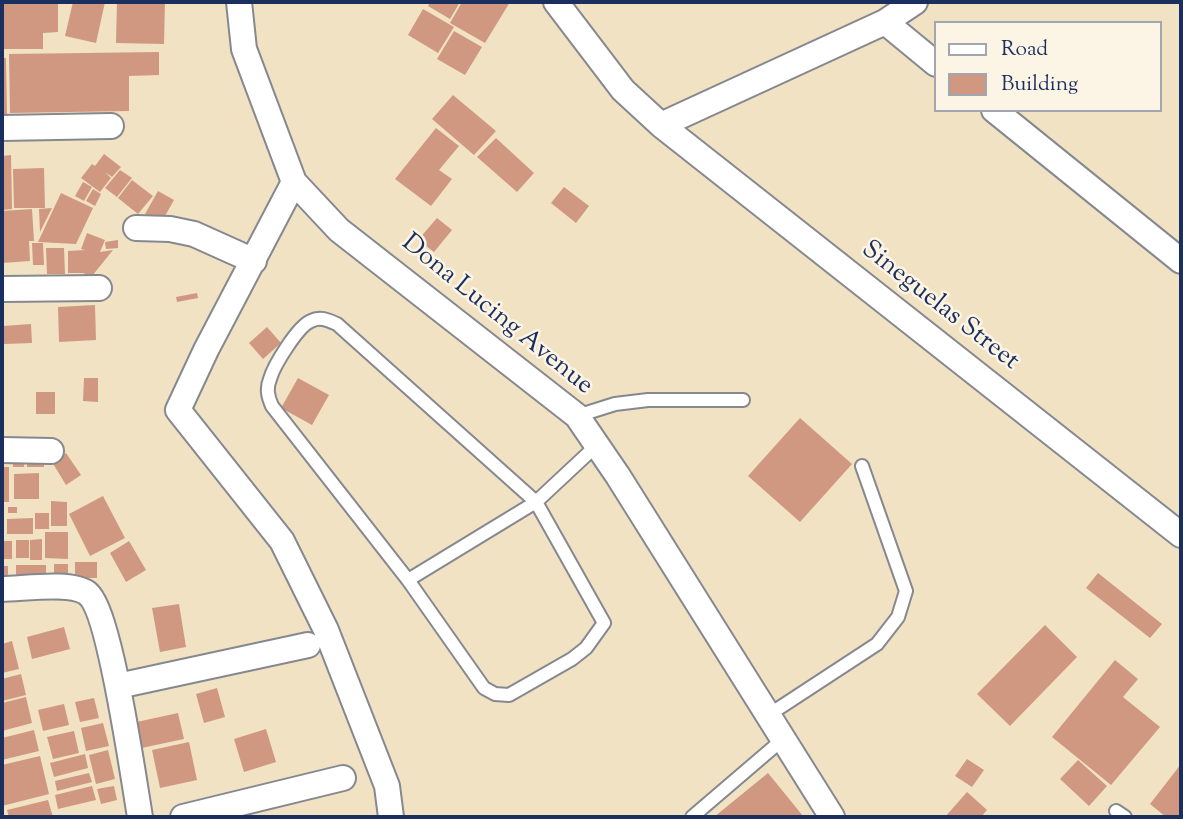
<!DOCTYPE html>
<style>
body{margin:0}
#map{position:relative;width:1183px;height:819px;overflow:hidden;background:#f1e2c3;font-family:"Sorts Mill Goudy",serif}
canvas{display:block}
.frame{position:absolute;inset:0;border:4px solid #1b2f5e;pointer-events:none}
.legend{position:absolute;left:934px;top:21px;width:228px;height:91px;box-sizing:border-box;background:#fcf5e5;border:2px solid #a2a6af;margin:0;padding:9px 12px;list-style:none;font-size:21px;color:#1b2f5e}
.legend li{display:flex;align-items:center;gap:14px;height:35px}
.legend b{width:35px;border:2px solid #a2a6af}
</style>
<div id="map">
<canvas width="1183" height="819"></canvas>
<div class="frame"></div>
<ul class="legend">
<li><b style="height:9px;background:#fff"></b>Road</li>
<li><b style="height:19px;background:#d09880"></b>Building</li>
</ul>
</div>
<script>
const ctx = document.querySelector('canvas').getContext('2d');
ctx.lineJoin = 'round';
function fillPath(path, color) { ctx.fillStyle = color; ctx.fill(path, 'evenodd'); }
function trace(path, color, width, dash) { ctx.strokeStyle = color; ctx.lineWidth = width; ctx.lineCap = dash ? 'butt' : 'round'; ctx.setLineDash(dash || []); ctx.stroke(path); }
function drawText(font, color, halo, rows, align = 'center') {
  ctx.font = font + ' "Sorts Mill Goudy",serif'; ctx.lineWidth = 5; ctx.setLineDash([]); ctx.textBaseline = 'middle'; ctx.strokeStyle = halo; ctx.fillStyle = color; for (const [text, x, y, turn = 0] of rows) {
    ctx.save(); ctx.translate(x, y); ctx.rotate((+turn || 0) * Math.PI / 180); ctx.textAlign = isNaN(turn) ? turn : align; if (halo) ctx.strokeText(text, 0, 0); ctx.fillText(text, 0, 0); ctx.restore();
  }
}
const building = new Path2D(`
 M2,2H58V32L43,33V49H2Z
 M73,2H105L96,43L65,36Z
 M117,2H165L164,44L116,43Z
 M430,2H460L450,19L428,6Z
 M462,2H510L485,43L450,23Z
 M423,9L454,27L438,53L408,35Z
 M454,31L482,47L465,75L437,59Z
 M159,52V75L129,76V111L10,113L9,54Z
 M2,58H6L7,117H2Z
 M453,95L496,131L474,155L432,119Z
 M436,128L459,146L439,170L452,179L431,206L395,179Z
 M496,138L534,173L517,192L477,157Z
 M104,154L121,167L112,177L105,172L111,178L100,192L81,178L92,164L95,166Z
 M11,155L12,209L2,210V156Z
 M44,168L45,208H14L13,169Z
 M120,170L132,178L117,197L105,188Z
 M132,180L153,196L138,214L118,198Z
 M83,182L92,187L84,201L75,196Z
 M564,187L589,206L576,223L551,203Z
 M93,189L101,194L95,206L86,201Z
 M158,191L174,200L161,223L145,214Z
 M61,193L93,208L76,244L38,242Z
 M52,208L40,232L39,209Z
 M32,209L34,241H29L30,261L2,263V211Z
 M437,218L452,230L434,252L418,240Z
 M87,233L105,240L100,252L113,250L88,281L84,273H68V251L85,250L81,249Z
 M118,240V248L106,249L105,242Z
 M32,243H43L44,265H33Z
 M46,248H64L65,274H47Z
 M197,293L198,298L177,302L176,297Z
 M95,305L96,340L59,342L58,307Z
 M31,324L32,343L4,344L3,326Z
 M267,327L281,343L263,359L249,343Z
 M84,378H98V402L83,401Z
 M298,378L329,395L312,425L281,408Z
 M36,392H55V414H36Z
 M800,418L852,464L800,522L748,476Z
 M66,453L81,475L66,485L52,462Z
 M13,454H25L24,467H13Z
 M27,454H44V467H27Z
 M2,467H9V502H2Z
 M39,473V499H14V474Z
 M103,496L125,538L90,556L69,514Z
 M51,501L67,502V526H51Z
 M8,507H17V513H8Z
 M35,513H49V529H35Z
 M33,518V534H7V519Z
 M45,532H68V559L45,558Z
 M42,539V560H30V540Z
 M16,540H29V558H16Z
 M2,541H12V559H2Z
 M129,541L146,570L126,582L110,553Z
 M75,562H97V578H75Z
 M54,564H68V581H54Z
 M16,565H46V582H16Z
 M2,566H8V583H2Z
 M1098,573L1162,624L1150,638L1086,588Z
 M179,604L186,647L160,652L152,608Z
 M1045,625L1077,657L1010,726L977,694Z
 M64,627L70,649L32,659L27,637Z
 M12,641L19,669L2,673V644Z
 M1115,660L1138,679L1123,697L1160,727L1111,785L1052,737Z
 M21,674L26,695L2,701V679Z
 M217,688L225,717L204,723L196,694Z
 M26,697L32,723L2,731V703Z
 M94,698L99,718L80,722L75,702Z
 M64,704L69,725L43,731L38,710Z
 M178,713L184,739L137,749L132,723Z
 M103,723L109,746L86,751L81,728Z
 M266,729L276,762L244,772L234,739Z
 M34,730L39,751L2,760V738Z
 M74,731L79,753L53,759L47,737Z
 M189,742L197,780L160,788L152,750Z
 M108,750L115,779L96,784L89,755Z
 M85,754L88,768L54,777L50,763Z
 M40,756L49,794L2,806V765Z
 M967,759L984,770L972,787L955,776Z
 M1078,760L1107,786L1089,806L1060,779Z
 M1181,764V817H1166L1150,804Z
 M89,773L92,782L57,791L55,781Z
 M768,773L803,816L714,817Z
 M92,786L96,800L58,809L55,795Z
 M114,786L117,800L101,804L97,789Z
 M967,792L987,810L981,817H945Z
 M48,800L53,817H9L7,810Z`);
const lane = new Path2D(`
 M577,416L615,404L648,400H743
 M408,580L536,502L604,623L586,648L572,659L509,695L495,694L484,688L408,580L272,406C268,397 266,389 270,379C274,365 298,326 311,321C320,316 328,320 337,324L536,502L597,445
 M767,716L877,644L898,617L906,591L862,466
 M1116,811L1125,817
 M692,817L782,740`);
const street = new Path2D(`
 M239,2L244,49L294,182L339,230L577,416L618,476L832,817
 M556,2L623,90L661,125L1181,535
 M885,22L936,64
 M994,110L1181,261
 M661,125L885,22L915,2
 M2,128L111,126
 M294,182L206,350L178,410L282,541L326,630L387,786L391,817
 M136,228L170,229L194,234L254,261
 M2,289L99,288
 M2,450L51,451
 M2,589C23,589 70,581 87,593C110,610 134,782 140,817
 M118,686L308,645
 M183,817L343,778`);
const streetNames = [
 ["Sineguelas Street",939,307,38],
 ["Dona Lucing Avenue",496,316,39]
];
fillPath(building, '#d09880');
trace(lane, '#868890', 16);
trace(street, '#868890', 28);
trace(lane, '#fff', 12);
trace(street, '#fff', 24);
drawText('26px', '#1b2f5e', '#fcf5e5', streetNames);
</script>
